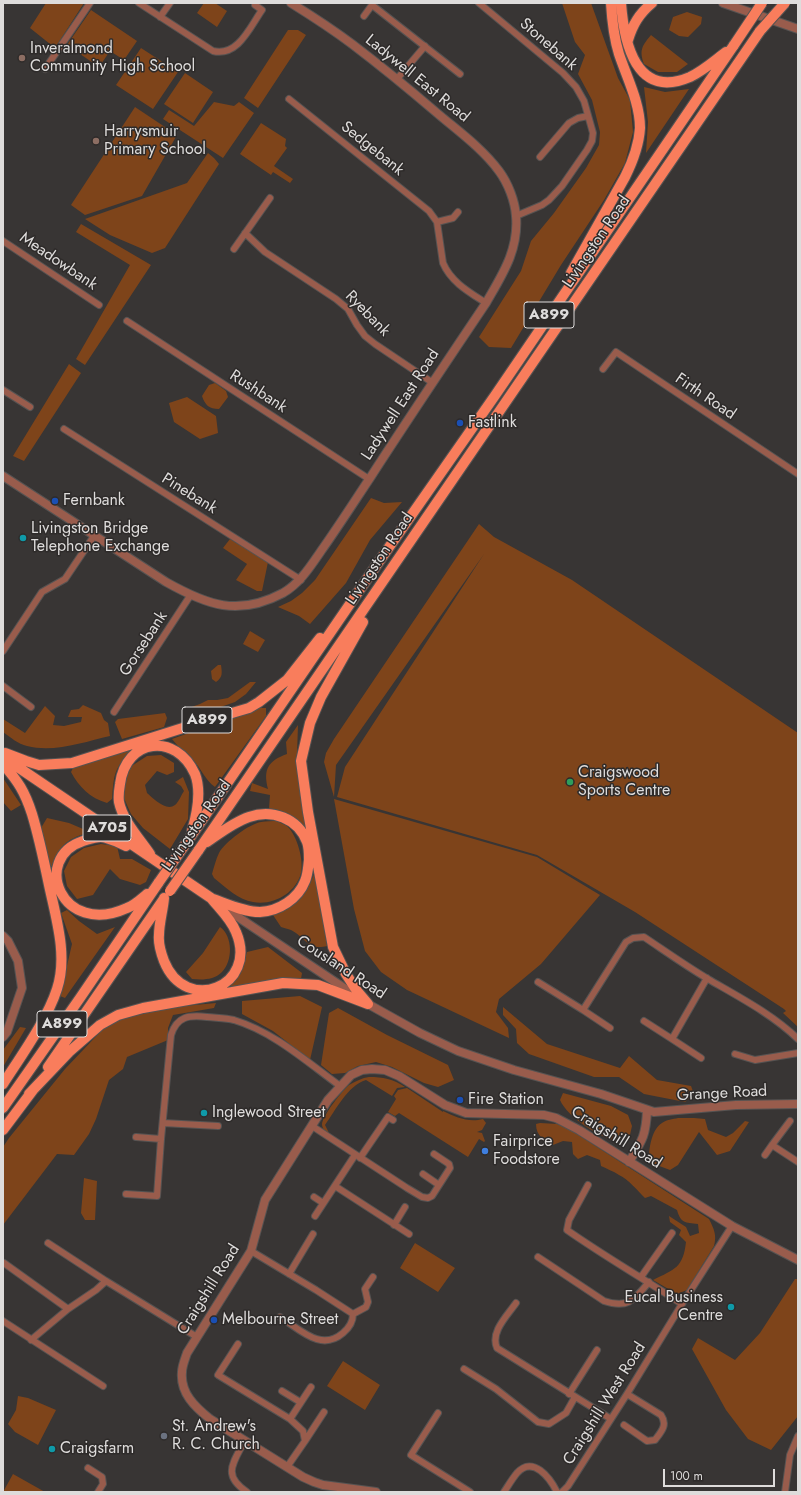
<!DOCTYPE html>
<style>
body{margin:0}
#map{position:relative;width:801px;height:1495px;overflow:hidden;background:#383534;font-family:Jost,sans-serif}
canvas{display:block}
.frame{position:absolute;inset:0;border:4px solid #dedcdb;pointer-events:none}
.scale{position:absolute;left:663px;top:1469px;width:112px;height:18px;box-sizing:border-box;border:2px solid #dedcdb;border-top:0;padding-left:5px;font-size:12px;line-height:14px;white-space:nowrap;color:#dedcdb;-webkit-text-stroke:3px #2e2b2a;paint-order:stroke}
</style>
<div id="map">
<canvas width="801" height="1495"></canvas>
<div class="frame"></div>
<div class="scale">100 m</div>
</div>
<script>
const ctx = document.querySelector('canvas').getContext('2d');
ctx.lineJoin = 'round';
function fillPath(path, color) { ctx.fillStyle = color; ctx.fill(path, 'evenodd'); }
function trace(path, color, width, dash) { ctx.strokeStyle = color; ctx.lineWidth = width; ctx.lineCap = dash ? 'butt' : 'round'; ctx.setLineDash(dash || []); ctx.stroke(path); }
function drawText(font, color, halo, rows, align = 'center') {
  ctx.font = font + ' Jost,sans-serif'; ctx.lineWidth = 3; ctx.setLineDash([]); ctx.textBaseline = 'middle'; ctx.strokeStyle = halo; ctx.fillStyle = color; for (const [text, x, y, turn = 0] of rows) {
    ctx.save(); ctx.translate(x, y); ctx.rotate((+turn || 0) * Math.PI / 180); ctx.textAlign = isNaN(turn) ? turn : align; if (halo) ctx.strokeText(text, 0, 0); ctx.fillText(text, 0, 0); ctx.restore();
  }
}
const green = new Path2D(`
 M46,3H84L55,48L30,28Z
 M204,3H215L227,11L217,27L197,13Z
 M562,3H591L618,78L630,100L633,132L625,163L604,200L561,265L511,348L489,347L479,337L521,271L531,241L554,213L586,168L599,145L600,132L592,100L578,74L585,55L575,42Z
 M91,10L137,41L124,60L110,51L99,67L67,45Z
 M687,12L702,17L701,24L688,37L679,36L669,30L673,17Z
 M288,30H298L306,35L258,108L244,98Z
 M651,35L688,64L677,72H658L644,64C639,50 642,46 651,35Z
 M141,48L178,72L153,109L116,85Z
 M185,73L213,92L193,123L164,104Z
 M644,87L665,92L689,89L646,153L648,122Z
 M214,102L234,106L239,102L254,113L223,158L163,119L169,110L194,126Z
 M135,107L177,135L142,196L85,215L71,205Z
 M261,123L286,139L285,146L287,148L274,166L293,179L290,183L273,172L271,175L240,154Z
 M208,153L214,158L219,164L165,248L152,253L110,235L85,219L187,183Z
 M81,224L151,265L85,365L76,359L130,265L76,232Z
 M69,364L81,373L24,461L13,456Z
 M215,383L226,391L228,397L219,409C209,409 205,405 202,396L209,385Z
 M187,397L216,416L218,433L200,439L174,422L169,403Z
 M371,498L384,503L402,502L370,540L346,583L310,624L299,616L278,607L291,601L302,593L315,580Z
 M479,524L494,537L572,580L798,733V1027L783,1013L786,1011L784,1009L635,912L537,855L337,797L345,767L484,554L336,765L334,797L324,762L326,753L334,739Z
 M230,539L268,562L262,591H257L236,580L247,564L223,548Z
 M250,631L265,640L258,652L243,644Z
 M218,665H221C222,673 223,677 216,682L212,679L211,671Z
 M250,682H256L246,694L235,702L186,719L182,718L183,710L200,704L208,700H217L228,698Z
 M83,705L101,713L104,720L108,723L110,736C84,742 54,753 27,746C18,744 10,737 3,732V719L25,733L45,706L55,716L53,725L64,726L81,722L82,717H68L71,710L79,709Z
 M259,708H266V716L215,787C205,780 201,768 193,760C185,752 178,747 172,739Z
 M165,713L167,718L164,727L122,739L115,722L118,719Z
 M298,725L297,755L308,831C294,821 288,809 269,809L270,795L250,791L252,783L268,789C263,769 268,761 287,754L286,742Z
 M128,749L130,753C113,769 114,777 112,799L107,803C90,798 79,787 71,772L74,766Z
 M161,755L174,763V772L167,775L157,771L145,785L147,793C153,798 166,812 175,805C179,802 181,795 184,791L181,786L175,782L183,777L189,792L188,819L170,849L143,828L131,814L123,796L124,779L130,767L147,756Z
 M3,778L21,805L11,811L3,802Z
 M334,799L537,857L600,895L541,964L499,999L496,1012L508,1028L509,1038L407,990L381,972L365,951L354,909Z
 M47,818L69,823L83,829L84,834C63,841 61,847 52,866H49L41,828Z
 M277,821C280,823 285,824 288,827C297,836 304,860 301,873C296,893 273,906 253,902C239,900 225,887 214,878L212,874C214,867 216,859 219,853C225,842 249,824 261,822C266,821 272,821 277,821Z
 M101,844L117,846L120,859H132L151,870L146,882L140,885L120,879L110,869L93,895L77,899L67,886L64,871L71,857L84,848Z
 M315,872L327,946C308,951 305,937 291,930C288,929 284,928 281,927L273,915C298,901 304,899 315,872Z
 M67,910L79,921L97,934L115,927L65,998L60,996L72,944L61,913Z
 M220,927C233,936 233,961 222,972C214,980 203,980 192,979L186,972L203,953Z
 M268,947L302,973L301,979L231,987L230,983L240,974L247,952Z
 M300,996L322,1007L310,1060L273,1031L242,1014V1001Z
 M216,1003L214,1008L173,1015L168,1028V1040L127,1057L123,1069L109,1080L96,1119L89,1134L74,1155L57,1154L3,1225V1147L9,1138L65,1069L103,1029L123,1018L152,1009Z
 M503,1007L547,1044L620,1068L629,1056L657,1080L691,1086L694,1094L685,1102L644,1094L619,1077H594L529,1054L517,1043L516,1029L503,1015Z
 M338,1008L387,1035L448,1065L454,1080L438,1087L424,1083L392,1067L376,1062L358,1066L345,1073L332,1074L321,1065L329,1013Z
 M20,1027L26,1028L3,1067V1050Z
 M369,1077C383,1077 393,1079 405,1087L397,1088L392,1096L366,1080C347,1086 336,1110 325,1125L329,1133L328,1134C325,1132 322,1128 322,1124C323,1115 342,1091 349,1085C356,1081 362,1078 369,1077Z
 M407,1088L443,1112V1111C456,1117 468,1123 483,1119L486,1123L482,1130L477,1132L482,1133L485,1141L484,1142L479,1139L468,1157L399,1113L395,1116L388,1112L396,1099L394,1096L398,1090Z
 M563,1093L611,1106L628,1115L632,1126L630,1135L618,1142C600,1137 568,1118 560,1100Z
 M678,1118H694L705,1119L708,1130L726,1137L733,1133L745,1121L749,1122L730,1151L717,1155L699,1132L678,1165L670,1170L654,1164L649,1158C649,1147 652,1129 662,1123C666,1120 673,1119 678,1118Z
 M540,1123L557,1124L569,1129L709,1219C714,1229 717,1235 714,1246L687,1290L677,1294L653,1280C675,1269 683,1268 686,1242L679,1235L681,1230L670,1222L669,1216L686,1227L690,1236L699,1233L698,1224C685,1222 681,1224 677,1210L651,1196L645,1198C637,1190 629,1180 619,1175C613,1171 607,1169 601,1166L600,1160L587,1155L578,1159L573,1154L572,1142L563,1141L553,1145C544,1140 536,1136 536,1124Z
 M84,1178L97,1181L95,1220H85L81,1213Z
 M415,1243L455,1268L438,1292L400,1268Z
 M795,1279H798V1416L771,1450L748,1439L726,1410L692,1349L698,1338L735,1360L760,1333Z
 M343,1361L380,1385L365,1410L327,1386Z
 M18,1396L28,1398L56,1410L38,1445L15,1432L8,1424L16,1410Z
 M13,1474L45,1492H3Z`);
const minor = new Path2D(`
 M139,3L213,51C238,57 250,27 262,10L255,5
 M479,3L563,73L576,87L584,101L593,133L592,141L587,150L562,186L549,200L542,205L516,216
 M364,16L372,5L460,74
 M160,17L170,3
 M45,69L90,3
 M397,79L425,46
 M289,99L429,211L437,222L443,263C451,282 469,292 486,303
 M540,157L569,123L578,118L588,116
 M437,222L453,218L458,212
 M245,233L265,252L336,299L348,309L357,325L365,336L375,344L433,383
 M3,241L99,305
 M234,249L270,198
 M127,321L369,479
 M603,369L616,352L798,474
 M3,390L30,407
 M64,429L301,580
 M3,651L42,592L65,579L94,536
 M3,686L31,707
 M114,712L190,596
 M538,982L583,1010L626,942L633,938L644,937C665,951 686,966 708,979C739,997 772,1014 798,1039
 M583,1010L610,1028
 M644,1021L672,1039L707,978
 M672,1039L701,1058
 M735,1054L755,1060L798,1053
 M790,1121L772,1145L798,1162
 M163,1123L218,1126
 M312,1126L407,1188L422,1197L428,1198L432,1196L450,1168L449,1164L434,1154
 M136,1137L161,1139
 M765,1155L772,1145
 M360,1158L388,1117L393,1120
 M423,1174L439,1185
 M588,1185L569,1220L567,1230C604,1256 644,1279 682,1304
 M335,1186L409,1234
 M126,1194L157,1196L161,1139L171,1035C177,1016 189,1015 207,1017C216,1018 226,1018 234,1020C274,1032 307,1062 340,1086
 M314,1197L323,1203
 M315,1216L355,1155
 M394,1225L405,1207
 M48,1243L106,1281L197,1337
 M251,1251L316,1290L353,1314
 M538,1257L604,1301C628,1309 634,1300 649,1282
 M4,1263L68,1309
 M289,1274L313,1234
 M641,1277L672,1233
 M516,1303C507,1316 490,1332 497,1348L611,1419
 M280,1317C301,1330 321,1352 343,1333C349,1328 353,1322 353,1314L366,1307L368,1302L365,1289L373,1277
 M3,1321L103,1386
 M31,1340L68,1309L96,1290L106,1281
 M238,1344L218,1375L290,1419L303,1431L305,1441L287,1467
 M464,1369L496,1389L538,1422L549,1424L566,1413L575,1397
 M282,1391L300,1402
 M569,1394L597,1350
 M438,1413L411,1455L470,1492
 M290,1419L311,1387
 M624,1425L647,1441L655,1440C661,1432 668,1425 661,1415L627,1394
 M245,1440C234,1462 221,1475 247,1492
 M305,1441L324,1412
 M88,1468L102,1477L103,1484L98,1492
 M504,1492C508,1486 512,1479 517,1473C533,1455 550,1478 557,1492
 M562,1492L568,1486L627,1394L682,1304L732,1226
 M785,1492L790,1455L798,1436`);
const tertiary = new Path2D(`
 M723,3L798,29
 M3,476L166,582C207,605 238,617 283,593C300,583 310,567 321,551C338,527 354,502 370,478C408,419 447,361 486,303C502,275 519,250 516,216C515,201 508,183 499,171C482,148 458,131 437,113C409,89 381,66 352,44C332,29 312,16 291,3
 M220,905L368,1004L420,1033L458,1051L514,1070L601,1094L654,1112L736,1105L798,1104
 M3,936L8,941L18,961L22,988L7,1032L3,1037
 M629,1162C642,1141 646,1136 647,1110
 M376,1492L323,1485L314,1482L303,1477L210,1419C195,1407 180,1393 182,1372C182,1366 185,1359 187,1353L251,1251L265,1200L328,1100L351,1075L362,1070L372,1069L385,1070L399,1076L445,1105L466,1113L544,1115L556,1118L579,1130L732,1226L798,1260`);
const primary = new Path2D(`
 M621,3C624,43 636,100 690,77C703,71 714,61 726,52
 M628,40C633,24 639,14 652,3
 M571,273L625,177C633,161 639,145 640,128C640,103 627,78 619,54C614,38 612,20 611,3
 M363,622L321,697L310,723L301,761L308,812L333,947L346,974L357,991L368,1004
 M5,753L26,761L39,765L72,763L205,721L249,708L259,702L287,680L320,638
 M3,757L211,898C220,909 231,919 236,932C259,986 186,1016 164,961C161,953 158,944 159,935C159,923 163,910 164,898
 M3,764C18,781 25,792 32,814C39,837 44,861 49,885C56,918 68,956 57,989C47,1020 21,1056 3,1084
 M187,842L378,563L494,397L734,45
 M207,842C220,833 234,822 249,817C272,809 298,818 307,842C309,847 309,854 309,860C308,867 308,874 305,881C298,899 279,911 260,912C244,912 227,904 213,899
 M126,846C120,843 113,840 106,838C99,835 90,839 83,841C31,858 61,938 127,908C135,905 141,899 147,894
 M198,851L760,31
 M150,854C139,838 123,821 119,802C118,796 119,790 120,784C126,738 176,732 195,774C202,792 197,814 192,831
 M48,1067L163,900
 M29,1094L69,1052L100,1025L118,1015L143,1008L283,983L318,985L368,1004
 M3,1108L80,998L159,882
 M3,1130L33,1090`);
const primaryBridge = new Path2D(`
 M760,31L785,3
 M734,45L762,3
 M159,882L187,842
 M170,891L198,851`);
const markers = [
 [22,58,4,"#8d6e63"],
 [96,141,4,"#8d6e63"],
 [460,423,4,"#1a4fb4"],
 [55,501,4,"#1a4fb4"],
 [23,538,4,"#0f9aa8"],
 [570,782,4,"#2e9e5b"],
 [460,1100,4,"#1a4fb4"],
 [204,1113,4,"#0f9aa8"],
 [485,1151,4,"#3f7fe0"],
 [731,1307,4,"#0f9aa8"],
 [214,1320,4,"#1a4fb4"],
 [164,1436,4,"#6b7280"],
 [52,1449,4,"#0f9aa8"]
];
const shields = [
 [549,315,50],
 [207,720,50],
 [107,828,48],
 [62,1024,50]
];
const shieldNames = [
 ["A899",549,315],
 ["A899",207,720],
 ["A705",107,828],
 ["A899",62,1024]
];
const streetNames = [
 ["Stonebank",548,45,41],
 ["Ladywell East Road",417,79,39],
 ["Sedgebank",372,149,39],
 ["Livingston Road",597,242,-56],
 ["Meadowbank",58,262,34],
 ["Ryebank",367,314,46],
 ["Rushbank",258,392,33],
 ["Firth Road",705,397,34],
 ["Ladywell East Road",401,405,-57],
 ["Pinebank",189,494,32],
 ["Livingston Road",380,559,-56],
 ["Gorsebank",144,644,-57],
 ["Livingston Road",197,826,-55],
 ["Cousland Road",341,968,33],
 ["Grange Road",722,1094,-3],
 ["Craigshill Road",616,1138,32],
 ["Craigshill Road",209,1290,-58],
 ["Craigshill West Road",605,1404,-58]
];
const poiNames = [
 ["Inveralmond",30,49],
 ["Community High School",30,67],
 ["Harrysmuir",104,132],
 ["Primary School",104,150],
 ["Fastlink",468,423],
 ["Fernbank",63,501],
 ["Livingston Bridge",31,529],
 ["Telephone Exchange",31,547],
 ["Craigswood",578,773],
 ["Sports Centre",578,791],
 ["Fire Station",468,1100],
 ["Inglewood Street",212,1113],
 ["Fairprice",493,1142],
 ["Foodstore",493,1160],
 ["Eucal Business",723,1298,"right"],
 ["Centre",723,1316,"right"],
 ["Melbourne Street",222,1320],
 ["St. Andrew's",172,1427],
 ["R. C. Church",172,1445],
 ["Craigsfarm",60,1449]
];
fillPath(green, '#7e441a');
trace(minor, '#565352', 8);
trace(tertiary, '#565352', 10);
trace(primary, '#565352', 12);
trace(minor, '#995c4c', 6);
trace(tertiary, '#995c4c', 8);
trace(primary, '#f97d5c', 10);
trace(primaryBridge, '#565352', 12, []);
trace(primaryBridge, '#f97d5c', 10);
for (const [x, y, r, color] of markers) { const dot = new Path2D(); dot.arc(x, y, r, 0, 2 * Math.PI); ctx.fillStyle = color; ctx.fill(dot); trace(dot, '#2e2b2a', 1.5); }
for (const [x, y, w] of shields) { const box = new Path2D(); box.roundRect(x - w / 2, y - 13, w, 26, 3); ctx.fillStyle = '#2e2b2a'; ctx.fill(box); trace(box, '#dedcdb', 1); }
drawText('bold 15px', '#dedcdb', null, shieldNames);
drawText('16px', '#dedcdb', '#2e2b2a', streetNames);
drawText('16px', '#dedcdb', '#2e2b2a', poiNames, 'left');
</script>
